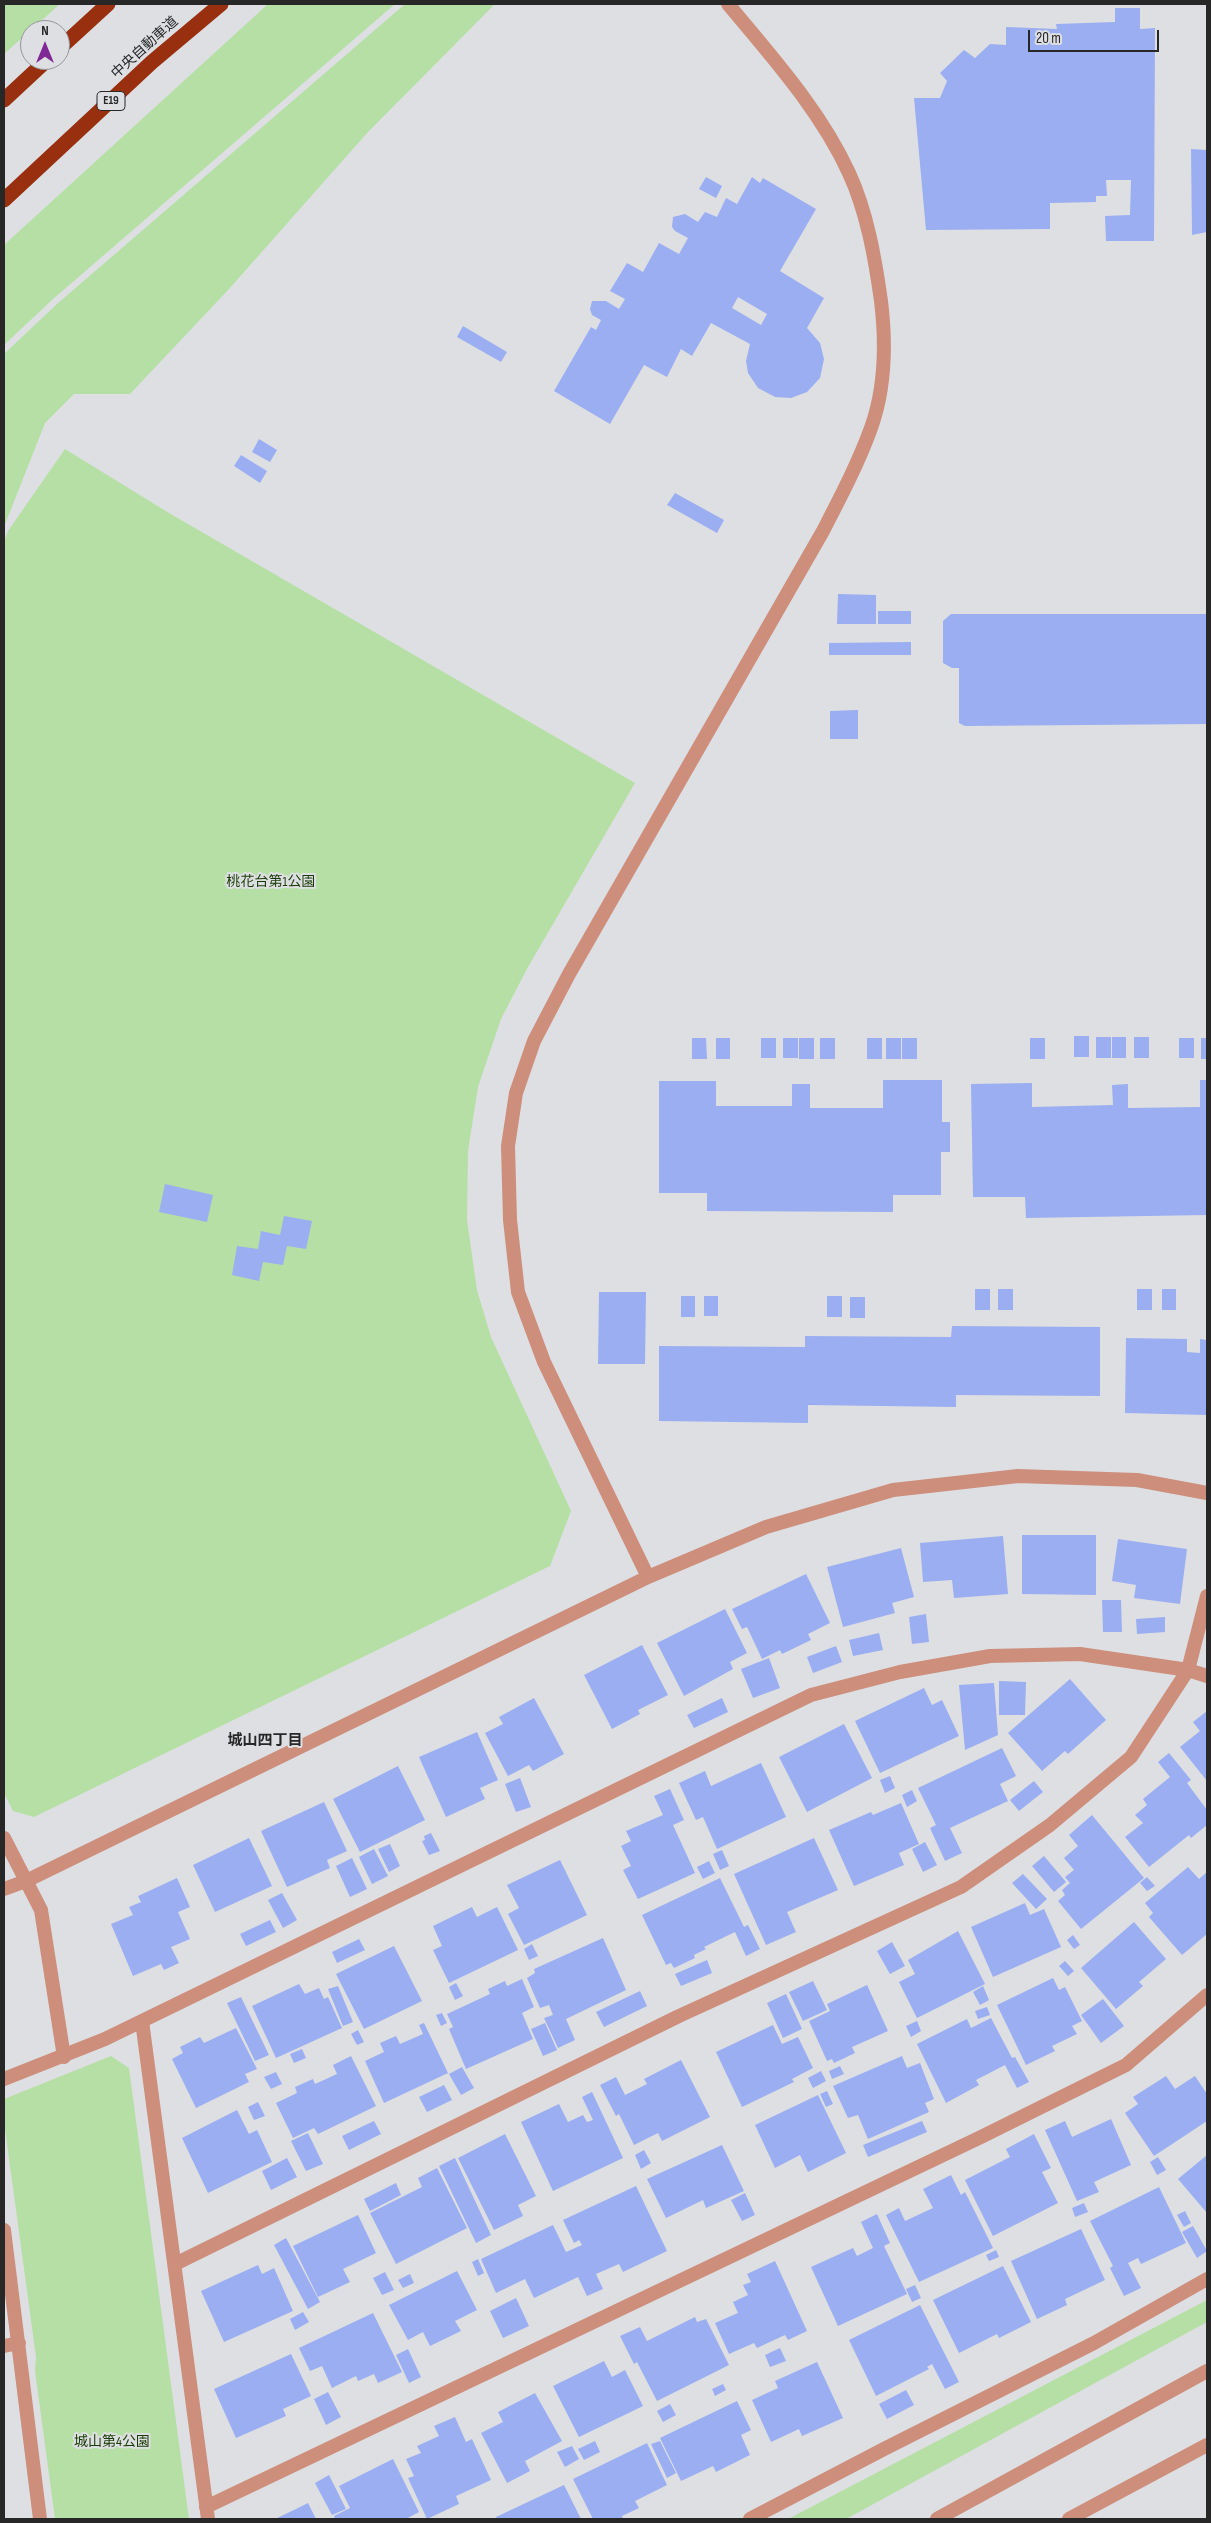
<!DOCTYPE html>
<meta charset="utf-8">
<style>
body{margin:0}
#map{position:relative;width:1211px;height:2523px;overflow:hidden;background:#dedfe3;font-family:"Sofia Sans Condensed",sans-serif}
canvas{display:block}
.frame{position:absolute;inset:0;border:5px solid #272728;pointer-events:none}
.north{position:absolute;left:20px;top:20px;width:50px;height:50px;box-sizing:border-box;background:#dedfe3;border:1px solid #959598;border-radius:50%;rotate:0deg;font-size:14px;font-weight:700;line-height:20px;text-align:center;color:#272728}
.north::after{content:'';display:block;margin:auto;width:18px;height:22px;background:#802895;clip-path:polygon(50% 0,100% 100%,50% 72%,0 100%)}
.scale{position:absolute;left:1028px;top:30px;width:131px;height:22px;box-sizing:border-box;border:2px solid #272728;border-top:0;padding-left:6px;font-size:15px;line-height:18px;white-space:nowrap;color:#272728;-webkit-text-stroke:4px #dedfe3;paint-order:stroke}
</style>
<div id="map">
<canvas width="1211" height="2523"></canvas>
<div class="frame"></div>
<div class="north">N</div>
<div class="scale">20 m</div>
</div>
<script>
const ctx = document.querySelector('canvas').getContext('2d');
ctx.lineJoin = 'round';
function fillPath(path, color) { ctx.fillStyle = color; ctx.fill(path, 'evenodd'); }
function trace(path, color, width, dash) { ctx.strokeStyle = color; ctx.lineWidth = width; ctx.lineCap = dash ? 'butt' : 'round'; ctx.setLineDash(dash || []); ctx.stroke(path); }
function drawText(font, color, halo, rows, align = 'center') {
  ctx.font = font + ' "Sofia Sans Condensed","Noto Sans JP",sans-serif'; ctx.lineWidth = 4; ctx.setLineDash([]); ctx.textBaseline = 'middle'; ctx.strokeStyle = halo; ctx.fillStyle = color; for (const [text, x, y, turn = 0] of rows) {
    ctx.save(); ctx.translate(x, y); ctx.rotate((+turn || 0) * Math.PI / 180); ctx.textAlign = isNaN(turn) ? turn : align; if (halo) ctx.strokeText(text, 0, 0); ctx.fillText(text, 0, 0); ctx.restore();
  }
}
const green = new Path2D(`
 M4,4H60L4,54Z
 M268,4H395L53,299L4,345V245Z
 M405,4H495L368,132L229,289L130,394H74L45,423L4,527V354L57,304Z
 M65,449L169,513L635,783L528,967L501,1019L478,1087L468,1151L467,1220L477,1290L491,1337L571,1511L550,1566L34,1817L13,1811L4,1793V542L8,531Z
 M111,2056L129,2068L189,2519H55L35,2371L36,2357L4,2122V2099Z
 M1207,2300V2322L846,2519H788Z`);
const building = new Path2D(`
 M1115,8H1140V29L1155,28L1154,241H1106L1105,216L1130,215L1131,180H1106L1107,196H1096V202L1050,203V229L926,230L914,98H940L947,81L940,73L964,50L975,58L990,44L1006,45V27L1057,29L1056,24L1115,22Z
 M1191,149L1207,150V232L1192,235Z
 M706,177L722,186L716,198L699,189Z
 M752,177L760,183L763,178L816,209L780,271L824,298L807,328L820,343L824,359L820,378L807,392L791,398L775,397L758,388L748,373L746,361L750,344L711,323L692,356L681,349L667,377L644,365L610,424L554,391L591,327L596,330L601,320L592,315L590,309L592,301H606L619,309L625,299L610,291L627,263L643,272L659,243L679,254L688,238L675,231L672,227L673,217L685,214L698,222L705,212L717,217L726,198L737,204ZM738,297L767,314L761,325L732,308Z
 M463,326L507,352L501,362L457,337Z
 M259,439L277,450L270,462L252,452Z
 M241,455L267,471L260,483L234,466Z
 M675,493L724,520L717,533L667,505Z
 M838,594L876,595V624H837Z
 M878,611H911V624H878Z
 M951,614H1207V724L965,726L959,723V668H952L943,663V621Z
 M911,642V655H829V643Z
 M858,710V739H830V711Z
 M1074,1036H1089V1057H1074Z
 M1096,1037H1111V1058H1096Z
 M1112,1037H1126V1058H1112Z
 M1134,1037H1149V1058H1134Z
 M692,1038H706L707,1059H692Z
 M716,1038H730V1059H716Z
 M761,1038H776V1058H761Z
 M783,1038H798V1058H783Z
 M799,1038H814V1059H799Z
 M820,1038H835V1059H820Z
 M867,1038H882V1059H867Z
 M886,1038H901V1059H886Z
 M902,1038H917V1059H902Z
 M1030,1038H1045V1059H1030Z
 M1179,1038H1194V1058H1179Z
 M1201,1038H1207V1059H1201Z
 M883,1080H942V1122H950V1152H941V1195H893V1212L707,1211V1193H659V1081H716V1106H792V1084H810V1108H883Z
 M1200,1080H1207V1215L1026,1218L1025,1197H973L971,1084L1032,1083V1107L1113,1105L1112,1085L1128,1084V1108L1200,1107Z
 M165,1184L213,1195L207,1222L159,1212Z
 M284,1216L312,1221L306,1249L287,1246L283,1265L263,1262L259,1281L232,1275L237,1246L258,1249L261,1231L280,1235Z
 M975,1289H990V1310H975Z
 M998,1289H1013V1310H998Z
 M1137,1289H1152V1310H1137Z
 M1162,1289H1176V1310H1162Z
 M599,1292H646L645,1364H598Z
 M681,1296H695V1317H681Z
 M704,1296H718V1316H704Z
 M827,1296H842V1317H827Z
 M850,1297H865V1318H850Z
 M952,1326L1100,1327V1396L956,1395V1407L808,1405V1423L659,1421V1346L805,1347V1336L951,1337Z
 M1126,1338L1187,1339V1352L1200,1353V1339L1207,1340V1415L1125,1413Z
 M1022,1535H1096V1595L1022,1594Z
 M1003,1536L1008,1594L954,1598L952,1580L923,1582L920,1543Z
 M1118,1539L1187,1549L1180,1604L1134,1598L1136,1585L1112,1581Z
 M901,1548L914,1597L892,1603L895,1613L843,1627L827,1567Z
 M806,1574L830,1623L808,1634L811,1640L782,1654L780,1650L762,1659L747,1627L742,1629L732,1609Z
 M1102,1600H1121L1122,1632H1103Z
 M725,1609L747,1653L730,1662L733,1669L684,1696L657,1643Z
 M926,1614L929,1642L912,1644L909,1617Z
 M1165,1617V1632L1137,1634L1136,1619Z
 M879,1633L883,1650L853,1656L849,1640Z
 M642,1645L668,1695L638,1710L640,1714L612,1729L584,1675Z
 M836,1646L842,1662L813,1673L807,1657Z
 M769,1658L780,1688L753,1698L741,1669Z
 M1070,1679L1106,1720L1068,1754L1065,1751L1042,1771L1008,1733Z
 M999,1681L1026,1682L1025,1715H999Z
 M994,1683L998,1735L965,1750L959,1685Z
 M924,1688L932,1705L942,1700L959,1736L880,1773L855,1721Z
 M534,1698L564,1754L533,1771L529,1765L508,1776L485,1733L503,1724L499,1717Z
 M722,1698L728,1712L694,1728L687,1715Z
 M1207,1711V1781L1180,1747L1200,1731L1193,1722Z
 M844,1724L872,1778L807,1812L779,1757Z
 M477,1732L498,1780L480,1788L485,1799L446,1817L419,1757Z
 M1002,1748L1016,1776L1000,1784L1008,1801L950,1828L962,1853L945,1861L930,1828L936,1825L918,1788Z
 M1169,1753L1191,1780L1187,1783L1207,1810V1825L1191,1838L1189,1835L1149,1867L1125,1837L1143,1823L1135,1815L1147,1805L1143,1799L1170,1777L1158,1762Z
 M761,1763L786,1817L717,1849L703,1817L696,1820L679,1783L705,1771L711,1786Z
 M398,1766L425,1820L360,1852L333,1799Z
 M890,1776L895,1788L885,1793L880,1780Z
 M520,1778L531,1807L516,1812L505,1784Z
 M1034,1781L1043,1792L1019,1811L1010,1800Z
 M670,1789L684,1820L673,1825L695,1873L638,1899L623,1870L631,1866L621,1846L631,1841L626,1831L663,1815L654,1796Z
 M912,1790L917,1801L907,1807L902,1795Z
 M324,1802L347,1851L327,1860L330,1868L287,1887L261,1831Z
 M901,1803L919,1844L899,1853L904,1865L854,1886L829,1830L871,1812L873,1815Z
 M1092,1815L1144,1878L1081,1929L1058,1901L1065,1895L1062,1890L1070,1883L1065,1877L1074,1870L1064,1858L1078,1846L1069,1835Z
 M431,1833L440,1851L429,1855L422,1841L425,1840L424,1836Z
 M249,1838L272,1886L215,1912L193,1865Z
 M814,1838L838,1890L787,1912L796,1932L766,1945L734,1874Z
 M925,1842L937,1865L923,1872L912,1849Z
 M390,1844L400,1866L389,1872L378,1849Z
 M374,1849L388,1876L372,1884L359,1857Z
 M722,1850L729,1866L720,1870L713,1854Z
 M1044,1856L1066,1882L1054,1892L1032,1866Z
 M352,1858L367,1889L350,1897L336,1866Z
 M560,1860L587,1915L524,1945L508,1914L519,1908L507,1885Z
 M709,1861L715,1873L703,1879L697,1867Z
 M1188,1867L1199,1879L1207,1872V1934L1182,1955L1149,1917L1153,1913L1145,1903Z
 M1023,1874L1047,1899L1036,1909L1012,1883Z
 M1147,1877L1155,1886L1147,1891L1140,1883Z
 M177,1878L190,1907L178,1912L190,1939L171,1947L179,1963L164,1970L161,1964L133,1976L111,1924L133,1915L129,1907L141,1902L138,1896Z
 M720,1878L744,1927L748,1925L760,1949L746,1956L735,1932L704,1947L706,1949L694,1955L695,1958L674,1968L671,1963L666,1965L642,1915Z
 M282,1893L297,1920L283,1928L268,1900Z
 M1025,1903L1030,1915L1044,1909L1061,1947L993,1977L971,1927Z
 M472,1907L477,1917L497,1907L518,1950L449,1983L433,1950L442,1946L433,1926Z
 M270,1920L276,1932L246,1946L240,1934Z
 M1134,1922L1166,1959L1139,1982L1143,1986L1116,2009L1081,1968Z
 M958,1931L985,1984L917,2018L899,1982L915,1974L908,1960Z
 M1073,1935L1080,1945L1074,1949L1067,1940Z
 M603,1938L626,1990L566,2019L575,2040L558,2048L544,2018L553,2015L549,2005L540,2008L527,1978L535,1973L534,1969Z
 M359,1939L365,1950L337,1963L332,1952Z
 M892,1942L905,1966L890,1974L877,1951Z
 M532,1944L538,1956L529,1960L524,1949Z
 M394,1946L422,2001L364,2029L336,1974Z
 M707,1960L712,1973L681,1986L675,1974Z
 M1065,1961L1074,1971L1068,1976L1059,1966Z
 M1053,1978L1059,1990L1065,1987L1082,2021L1072,2026L1077,2034L1052,2046L1055,2051L1026,2065L997,2005Z
 M522,1979L534,2007L522,2013L533,2039L466,2069L449,2029L453,2027L447,2014L490,1994L488,1989L505,1981L507,1986Z
 M813,1981L827,2010L803,2021L789,1992Z
 M456,1983L463,1996L455,2000L449,1987Z
 M299,1984L305,1994L319,1988L324,1999L328,1997L342,2028L276,2058L252,2006Z
 M867,1985L888,2031L852,2047L855,2053L834,2063L832,2059L827,2061L809,2021L830,2011L827,2004Z
 M338,1986L353,2022L343,2026L328,1989Z
 M983,1986L989,2000L980,2005L973,1992Z
 M640,1991L647,2006L604,2027L596,2012Z
 M786,1994L802,2029L783,2038L767,2003Z
 M241,1997L269,2055L255,2061L227,2003Z
 M1103,1999L1124,2026L1101,2043L1081,2015Z
 M987,2007L990,2015L978,2019L975,2011Z
 M442,2013L447,2023L441,2026L436,2015Z
 M991,2018L1012,2058L1015,2057L1029,2082L1017,2088L1005,2065L976,2080L979,2085L946,2103L917,2044L967,2019L971,2028Z
 M917,2021L921,2031L911,2037L906,2026Z
 M424,2023L448,2073L384,2103L365,2061L384,2052L380,2043L396,2036L400,2044L423,2034L419,2025Z
 M545,2023L557,2050L543,2056L531,2029Z
 M773,2025L782,2044L798,2037L813,2068L792,2079L794,2082L742,2107L716,2052Z
 M236,2028L257,2069L245,2074L249,2082L196,2108L172,2059L183,2053L180,2047L200,2037L204,2043Z
 M358,2030L364,2042L357,2045L351,2034Z
 M302,2049L306,2058L294,2063L290,2054Z
 M351,2056L376,2106L318,2134L314,2128L293,2138L276,2103L297,2093L295,2087L313,2079L315,2084L337,2074L333,2065Z
 M902,2056L907,2068L920,2063L934,2099L925,2103L929,2112L868,2139L858,2115L848,2118L833,2086Z
 M681,2060L710,2117L662,2141L658,2133L634,2145L619,2114L616,2116L600,2085L616,2077L625,2095L647,2084L644,2079Z
 M840,2066L844,2074L832,2079L829,2071Z
 M462,2067L474,2088L461,2095L449,2074Z
 M821,2071L826,2081L813,2088L808,2078Z
 M276,2072L282,2084L271,2089L264,2077Z
 M1166,2076L1175,2089L1195,2076L1207,2094V2121L1154,2156L1125,2113L1138,2104L1133,2097Z
 M444,2085L452,2100L427,2112L419,2097Z
 M827,2091L833,2104L826,2107L820,2094Z
 M592,2092L623,2158L553,2191L521,2122L559,2104L568,2122L583,2115L587,2122L593,2120L582,2097Z
 M818,2095L846,2153L808,2172L800,2155L775,2168L755,2125Z
 M258,2102L265,2116L254,2120L248,2107Z
 M237,2110L249,2134L257,2130L272,2162L208,2193L182,2138Z
 M1111,2119L1131,2165L1094,2182L1099,2192L1077,2201L1045,2130L1065,2121L1072,2137Z
 M374,2121L381,2134L349,2150L342,2136Z
 M922,2121L927,2132L868,2157L863,2145Z
 M308,2133L323,2164L306,2171L291,2141Z
 M505,2134L536,2196L518,2205L523,2216L494,2230L458,2158Z
 M1034,2134L1051,2168L1042,2172L1058,2203L993,2236L965,2180L1010,2157L1006,2149Z
 M722,2145L744,2191L706,2208L703,2200L666,2218L647,2179Z
 M644,2150L651,2163L641,2169L635,2155Z
 M1207,2155V2213L1178,2179Z
 M1158,2157L1166,2170L1157,2175L1150,2162Z
 M287,2158L297,2177L271,2190L262,2171Z
 M455,2158L491,2235L476,2243L439,2166Z
 M437,2168L467,2228L396,2264L370,2213L422,2187L418,2178Z
 M951,2175L961,2195L965,2192L993,2248L919,2282L886,2215L899,2208L905,2221L933,2208L923,2189Z
 M396,2183L401,2195L370,2211L364,2199Z
 M636,2186L667,2251L623,2272L619,2264L596,2274L603,2289L587,2296L578,2277L534,2298L525,2279L496,2293L481,2259L553,2225L566,2252L582,2245L579,2240L574,2243L563,2220Z
 M1159,2187L1186,2243L1141,2264L1138,2258L1128,2263L1141,2288L1124,2296L1110,2268L1113,2266L1090,2221Z
 M745,2193L755,2215L742,2221L731,2200Z
 M1084,2203L1088,2212L1075,2217L1072,2208Z
 M1185,2211L1191,2223L1184,2227L1177,2215Z
 M877,2214L890,2243L884,2246L907,2294L838,2326L811,2267L853,2248L857,2256L873,2248L861,2222Z
 M358,2215L376,2253L343,2269L350,2282L318,2297L293,2246Z
 M1193,2226L1207,2251L1197,2258L1182,2232Z
 M1081,2229L1105,2280L1065,2299L1067,2305L1037,2319L1011,2261Z
 M286,2238L320,2302L308,2309L274,2245Z
 M996,2250L999,2257L989,2261L986,2255Z
 M478,2259L484,2273L478,2276L472,2262Z
 M775,2261L807,2331L788,2340L785,2335L757,2348L754,2343L729,2354L715,2323L738,2313L733,2302L748,2295L743,2285L751,2282L747,2274Z
 M258,2265L262,2274L274,2268L293,2311L224,2342L201,2291Z
 M1003,2266L1031,2322L999,2338L997,2334L959,2353L933,2300Z
 M457,2271L477,2310L455,2321L461,2331L430,2346L423,2332L408,2340L389,2305Z
 M385,2272L394,2290L382,2295L373,2278Z
 M410,2274L414,2283L403,2288L398,2280Z
 M915,2285L921,2298L912,2302L906,2289Z
 M516,2298L529,2326L503,2338L490,2311Z
 M920,2305L959,2382L945,2389L932,2364L927,2367L929,2369L876,2396L849,2340Z
 M303,2312L309,2322L295,2330L290,2319Z
 M373,2313L402,2372L378,2383L374,2374L358,2381L356,2376L332,2388L322,2366L310,2371L299,2348Z
 M695,2317L697,2322L706,2319L729,2365L657,2401L637,2362L634,2364L620,2336L640,2327L647,2341Z
 M780,2348L786,2361L770,2367L765,2355Z
 M408,2349L421,2377L409,2383L396,2355Z
 M291,2354L311,2396L283,2409L286,2416L236,2438L214,2389Z
 M604,2361L612,2377L625,2370L643,2406L579,2437L553,2386Z
 M817,2362L843,2418L802,2436L799,2429L771,2442L752,2400L778,2388L775,2381Z
 M723,2384L726,2390L715,2396L712,2389Z
 M906,2390L914,2405L887,2419L879,2404Z
 M328,2392L341,2417L326,2425L314,2399Z
 M535,2393L562,2441L525,2461L530,2471L507,2483L481,2433L503,2422L498,2412Z
 M737,2401L751,2430L741,2435L750,2455L716,2472L713,2466L681,2481L660,2438Z
 M670,2404L676,2415L663,2422L657,2411Z
 M455,2417L466,2442L472,2439L491,2480L456,2496L459,2504L427,2519L408,2478L414,2476L406,2459L421,2453L417,2446L439,2436L434,2426Z
 M595,2441L600,2452L584,2460L578,2449Z
 M660,2441L676,2473L667,2478L651,2444Z
 M647,2443L667,2485L635,2501L639,2508L622,2516L623,2519H593L573,2479Z
 M572,2446L579,2459L565,2467L557,2452Z
 M393,2459L419,2512L406,2519H335L334,2516L350,2508L339,2486Z
 M329,2475L346,2509L332,2515L315,2483Z
 M564,2485L581,2519H497L496,2517Z
 M308,2503L316,2519H275L296,2509Z`);
const minor = new Path2D(`
 M4,1838L41,1910L64,2057
 M142,2021L208,2519
 M4,2079L105,2039L811,1695L900,1672L990,1656L1080,1654L1188,1670L1207,1676
 M4,2230L40,2519
 M175,2264L679,2016L961,1887L1050,1825L1131,1757L1188,1670L1207,1596
 M4,2346L19,2343
 M206,2507L981,2137L1126,2065L1207,1995
 M750,2519L884,2449L1094,2343L1207,2279`);
const tertiary = new Path2D(`
 M648,1577L544,1362L518,1292L510,1220L508,1146L516,1093L534,1041L569,974L823,531C840,498 858,464 871,428C885,389 886,342 881,301C875,258 867,212 849,173C820,110 772,57 728,4
 M4,1889L26,1881L648,1577L766,1527L893,1490L1018,1476L1137,1480L1207,1493
 M937,2519L1207,2371
 M1069,2519L1207,2445`);
const motorway = new Path2D(`
 M60,48L108,4
 M4,100L47,60
 M4,200L152,62L221,4`);
const shields = [
 [111,101,28]
];
const shieldNames = [
 ["E19",111,101]
];
const streetNames = [
 ["中央自動車道",145,48,-42]
];
const parkNames = [
 ["桃花台第1公園",271,882],
 ["城山第4公園",112,2442]
];
const neighbourhoodNames = [
 ["城山四丁目",265,1741]
];
fillPath(green, '#b6dfa5');
fillPath(building, '#9aaef1');
trace(minor, '#cd8e7c', 14);
trace(tertiary, '#cd8e7c', 14);
trace(motorway, '#982f0e', 15);
for (const [x, y, w] of shields) { const box = new Path2D(); box.roundRect(x - w / 2, y - 9.5, w, 19, 4); ctx.fillStyle = '#dedfe3'; ctx.fill(box); trace(box, '#272728', 1); }
drawText('bold 12px', '#272728', null, shieldNames);
drawText('14px', '#272728', '#dedfe3', streetNames);
drawText('14px', '#173b02', '#dedfe3', parkNames);
drawText('bold 15px', '#272728', '#dedfe3', neighbourhoodNames);
</script>
